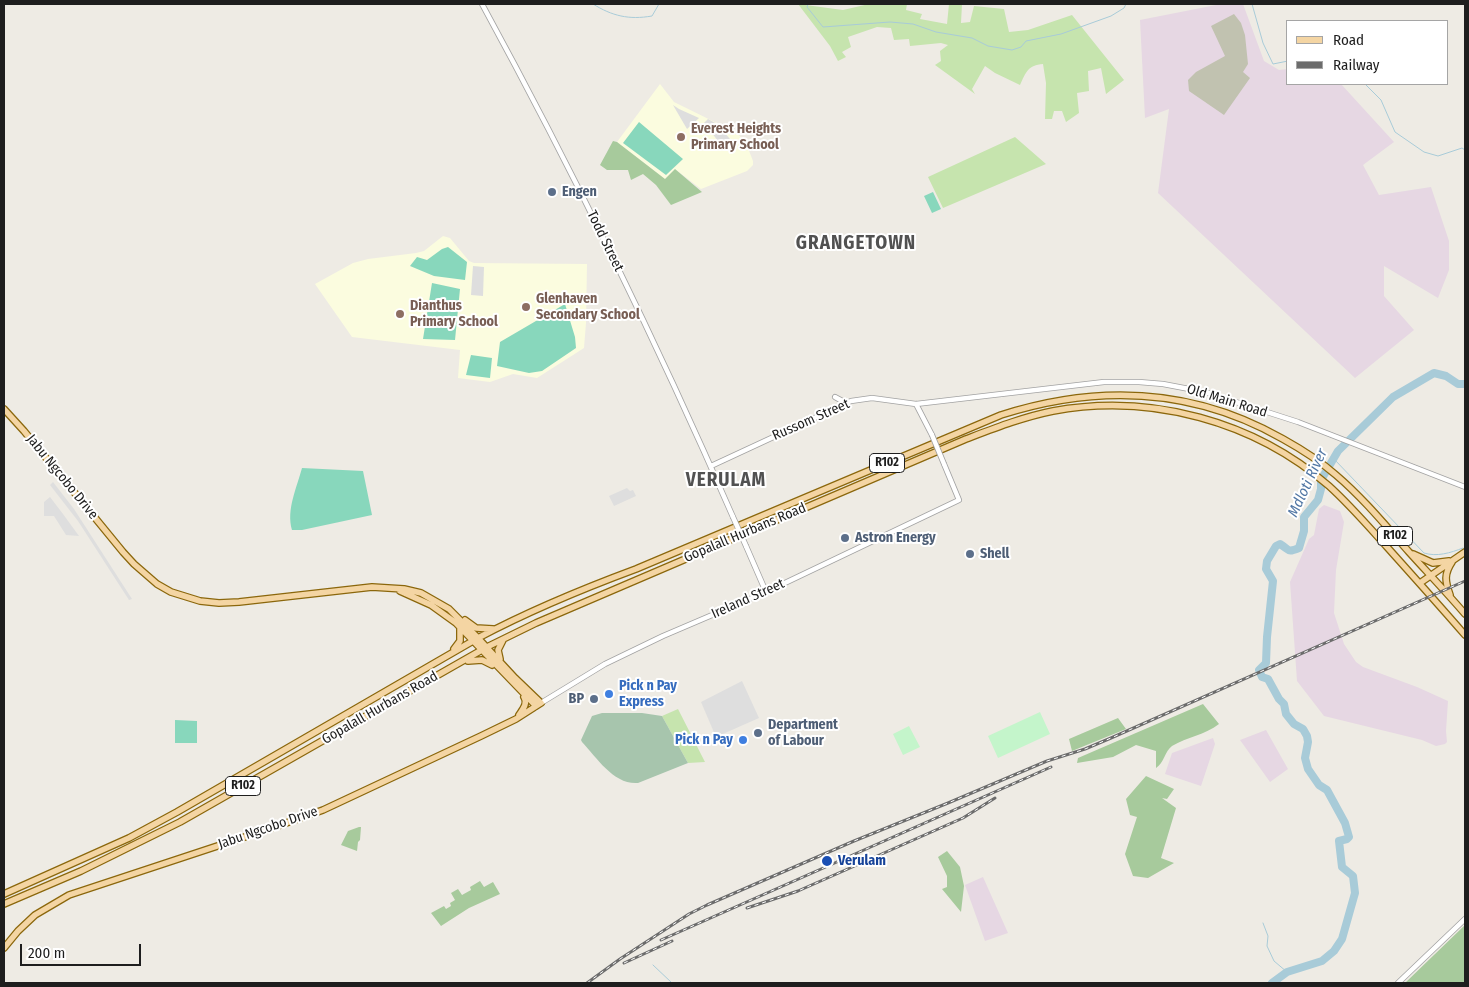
<!DOCTYPE html>
<style>
body{margin:0}
#map{position:relative;width:1469px;height:987px;overflow:hidden;background:#eeebe4;font-family:"Fira Sans Condensed",sans-serif}
canvas{display:block}
.frame{position:absolute;inset:0;border:5px solid #1e1e1e;pointer-events:none}
.legend{position:absolute;left:1286px;top:20px;width:162px;height:65px;box-sizing:border-box;background:#fff;border:1px solid #a5a5a5;margin:0;padding:6px 9px;list-style:none;font-size:15px;color:#1e1e1e}
.legend li{display:flex;align-items:center;gap:10px;height:25px}
.legend b{width:25px;border:1px solid #a5a5a5}
.scale{position:absolute;left:20px;top:944px;width:121px;height:22px;box-sizing:border-box;border:2px solid #1e1e1e;border-top:0;padding-left:6px;font-size:15px;line-height:18px;white-space:nowrap;color:#1e1e1e;-webkit-text-stroke:4px #fff;paint-order:stroke}
</style>
<div id="map">
<canvas width="1469" height="987"></canvas>
<div class="frame"></div>
<ul class="legend">
<li><b style="height:6px;background:#f4d5a3"></b>Road</li>
<li><b style="height:6px;background:#6c6c6c"></b>Railway</li>
</ul>
<div class="scale">200 m</div>
</div>
<script>
const ctx = document.querySelector('canvas').getContext('2d');
ctx.lineJoin = 'round';
function fillPath(path, color) { ctx.fillStyle = color; ctx.fill(path, 'evenodd'); }
function trace(path, color, width, dash) { ctx.strokeStyle = color; ctx.lineWidth = width; ctx.lineCap = dash ? 'butt' : 'round'; ctx.setLineDash(dash || []); ctx.stroke(path); }
function drawText(font, color, halo, rows, align = 'center') {
  ctx.font = font + ' "Fira Sans Condensed",sans-serif'; ctx.lineWidth = 4; ctx.setLineDash([]); ctx.textBaseline = 'middle'; ctx.strokeStyle = halo; ctx.fillStyle = color; for (const [text, x, y, turn = 0] of rows) {
    ctx.save(); ctx.translate(x, y); ctx.rotate((+turn || 0) * Math.PI / 180); ctx.textAlign = isNaN(turn) ? turn : align; if (halo) ctx.strokeText(text, 0, 0); ctx.fillText(text, 0, 0); ctx.restore();
  }
}
const industrial = new Path2D(`
 M1221,4H1243L1264,61L1279,70L1288,69V84H1341L1394,142L1363,165L1379,195L1431,187L1449,241V270L1438,298L1384,266V296L1414,330L1355,378L1158,193L1169,109L1145,118L1140,20Z
 M1324,505L1340,511L1344,522L1336,570L1334,613L1344,644L1356,662L1363,667L1417,687L1448,701L1446,731L1447,742L1445,744L1436,746L1422,740L1324,716L1297,681L1290,582L1309,539L1314,535L1319,509Z
 M1266,730L1288,769L1270,782L1240,740Z
 M1213,738L1215,744L1201,786L1165,774L1172,753Z
 M983,877L1008,933L985,941L965,885Z`);
const education = new Path2D(`
 M660,84L674,102L737,133L746,143L753,161V165L747,171L701,189L675,169L665,179L617,142Z
 M443,236L450,238L469,261L474,263L587,264L586,323L584,348L537,378L513,374L490,382L458,378L460,350L352,337L315,284L353,263L368,259L416,253L424,251Z`);
const construction = new Path2D(`
 M1234,14L1241,23L1245,35L1248,64L1243,72L1250,78L1224,115L1189,91L1188,80L1196,72L1225,56L1211,26Z`);
const grass = new Path2D(`
 M798,4L843,10L869,4H907L906,10L922,14L920,19L947,24L949,4H962L961,23L970,22L974,6L1004,9L1009,32L1028,30L1072,15L1124,80L1106,94L1101,68L1088,71L1089,91L1077,93L1079,113L1066,122L1062,111H1054L1052,119H1045L1046,83L1043,64C1028,65 1026,72 1020,85L995,73L985,66L972,89L975,94L935,65L941,61L940,51L948,45L941,43L910,46L909,39L894,40L891,28L877,27L848,37L851,47L842,52L846,57L838,61L830,46Z
 M1015,137L1046,164L943,208L928,177Z
 M678,709L705,762L688,763L662,716Z`);
const forest = new Path2D(`
 M613,141L617,142L665,179L675,169L702,192L671,205L656,185L643,174L631,180L628,170H607L600,165Z
 M1203,704L1219,724C1205,735 1187,737 1172,746C1165,751 1164,763 1156,768V751L1136,745L1113,757L1077,763L1078,758Z
 M1118,718L1126,729L1072,751L1069,739Z
 M1146,776L1174,789L1167,799L1162,798L1176,808L1161,858L1174,863L1148,878L1133,876L1125,854L1137,817L1130,815L1126,799Z
 M359,827H361L360,840L358,842L357,851L341,845L348,831Z
 M947,851L960,867L964,886L961,912L942,889L947,887V876L938,857Z
 M480,881L484,887L493,882L500,894L469,908L441,926L431,913L444,906L446,909L451,906L450,903L455,900L451,893L458,889L462,895L471,890L470,887Z
 M1465,925V983H1405Z`);
const cemetery = new Path2D(`
 M602,713H642L662,716L688,763L638,783C614,785 597,758 582,742L581,740L592,716Z`);
const park = new Path2D(`
 M1040,712L1050,734L998,758L988,736Z
 M909,726L920,747L903,755L893,734Z`);
const pitch = new Path2D(`
 M639,122L683,159L666,175L623,143Z
 M933,192L941,209L932,213L924,196Z
 M448,247L467,262L465,280L434,276L410,266L417,257L427,260L442,249Z
 M432,283L460,289L455,340L423,339Z
 M565,304L575,337L576,348L542,371L529,373L497,366L500,342Z
 M471,355L492,358L490,378L466,375Z
 M302,468L363,471L372,515L302,530H292C286,510 297,487 302,468Z
 M175,720L197,721V743H175Z`);
const parking = new Path2D(`
 M673,105L679,109L699,118L687,129Z
 M708,119L717,124L730,139L722,146L704,123Z
 M473,266L484,267L483,296L471,295Z
 M53,482L74,509L132,599L129,600L78,521L50,485Z
 M627,488L630,491L633,490L636,496L614,506L609,496Z
 M50,497L63,514L79,536L66,535L54,516H44V502Z
 M742,681L759,718L716,737L701,702Z`);
const stream = new Path2D(`
 M593,4C612,16 629,20 652,16L659,4
 M808,4L807,7L823,27L890,22L913,24L936,32L972,38L988,46L1012,50L1021,47L1026,41L1061,34L1111,16L1124,8L1126,4
 M1252,4L1263,43L1273,64L1288,61
 M1365,84L1381,100L1395,132L1424,152L1438,156L1462,148L1465,150
 M1334,459L1424,553C1437,557 1450,553 1463,548
 M1263,923L1268,936L1267,946L1274,961L1287,972
 M653,965L672,983`);
const river = new Path2D(`
 M1272,983L1287,972L1322,961L1334,951L1342,939L1355,893L1353,876L1342,867L1339,841L1347,839L1349,837L1345,823L1327,790L1319,785L1308,769L1305,758L1308,742L1307,736L1303,729L1294,724L1286,714L1284,704L1279,699L1268,679L1262,677L1259,670L1266,663L1267,637L1273,581L1266,569L1267,561L1276,546L1280,544C1290,550 1287,553 1299,548L1304,531V517L1318,500L1321,489V480L1338,451L1393,397L1434,373L1446,376L1458,384H1465`);
const minor = new Path2D(`
 M482,4C573,171 657,343 733,517
 M835,397L846,403
 M916,404L932,435
 M711,466L851,401L872,398L916,404L1104,382H1139L1163,384L1205,392L1298,422L1465,487
 M746,546L766,592
 M541,703L605,664L663,636L766,592L959,500L944,464
 M1398,983L1465,919`);
const major = new Path2D(`
 M4,409L24,431L123,552L134,564L157,584L171,592L200,601L219,603L239,602L372,587L404,589L421,593L449,609L478,638L515,678L541,703L516,719L481,736L323,810L272,828L69,895L35,915L18,931L4,948
 M1413,554L1433,563L1449,561
 M1420,583L1465,552
 M400,591L431,605L456,623L536,706
 M1450,595C1445,581 1444,574 1452,562
 M465,620L476,628L493,629
 M454,649L460,641V628
 M500,659L498,650L503,640
 M468,661L482,660L492,665
 M519,715C523,709 528,703 524,697
 M4,894L129,838L177,812L478,638C529,611 582,589 636,569L1001,415C1098,384 1192,387 1283,439C1301,449 1320,461 1336,475C1363,498 1386,526 1409,552C1428,573 1447,593 1465,614
 M4,904L81,871L180,822L487,647L536,623L966,439C995,428 1023,417 1053,411C1151,393 1254,421 1329,486C1350,505 1368,526 1387,547C1413,576 1439,605 1465,635`);
const rail = new Path2D(`
 M747,908L798,891L963,818L995,798
 M661,940L1051,767
 M624,963L672,941
 M587,983L620,959L689,914L707,905L854,841L948,803L1047,761L1085,749L1111,738L1465,581`);
const minorBridge = new Path2D(`
 M932,435L944,464
 M733,517L746,546`);
const markers = [
 [681,137,5,"#8d6e63"],
 [552,192,5,"#5c6f8a"],
 [526,307,5,"#8d6e63"],
 [400,314,5,"#8d6e63"],
 [845,538,5,"#5c6f8a"],
 [970,554,5,"#5c6f8a"],
 [609,694,5,"#3f7fe0"],
 [594,699,5,"#5c6f8a"],
 [758,733,5,"#5c6f8a"],
 [743,740,5,"#3f7fe0"],
 [827,861,6,"#1a4fb4"]
];
const shields = [
 [887,463,35],
 [1395,536,35],
 [243,786,35]
];
const shieldNames = [
 ["R102",887,463],
 ["R102",1395,536],
 ["R102",243,786]
];
const educationNames = [
 ["Everest Heights",691,129],
 ["Primary School",691,145],
 ["Glenhaven",536,299],
 ["Secondary School",536,315],
 ["Dianthus",410,306],
 ["Primary School",410,322]
];
const serviceNames = [
 ["Engen",562,192],
 ["Astron Energy",855,538],
 ["Shell",980,554],
 ["BP",584,699,"right"],
 ["Department",768,725],
 ["of Labour",768,741]
];
const streetNames = [
 ["Todd Street",605,241,64],
 ["Old Main Road",1227,401,17],
 ["Russom Street",811,420,-24],
 ["Jabu Ngcobo Drive",62,477,51],
 ["Gopalall Hurbans Road",745,533,-23],
 ["Ireland Street",748,599,-24],
 ["Gopalall Hurbans Road",380,708,-30],
 ["Jabu Ngcobo Drive",268,828,-19]
];
const shopNames = [
 ["Pick n Pay",619,686],
 ["Express",619,702],
 ["Pick n Pay",733,740,"right"]
];
const transitNames = [
 ["Verulam",838,861]
];
const waterNames = [
 ["Mdloti River",1308,483,-65]
];
const districtNames = [
 ["GRANGETOWN",856,244],
 ["VERULAM",726,481]
];
fillPath(industrial, '#e6d7e3');
fillPath(education, '#fbfcdf');
fillPath(construction, '#c1c2b0');
fillPath(grass, '#c6e4ae');
fillPath(forest, '#a7ca9c');
fillPath(cemetery, '#a7c5ad');
fillPath(park, '#c4f5cb');
fillPath(pitch, '#88d7bc');
fillPath(parking, '#dedede');
trace(stream, '#a8cbd8', 1);
trace(river, '#a8cbd8', 8);
trace(minor, '#a2a2a2', 6);
trace(major, '#8b670c', 8);
trace(minor, '#fff', 4.5);
trace(major, '#f4d5a3', 5.5);
trace(rail, '#6c6c6c', 3);
trace(rail, '#fff', 1, [4]);
trace(minorBridge, '#a2a2a2', 6, []);
trace(minorBridge, '#fff', 4.5);
for (const [x, y, r, color] of markers) { const dot = new Path2D(); dot.arc(x, y, r, 0, 2 * Math.PI); ctx.fillStyle = color; ctx.fill(dot); trace(dot, '#fff', 2); }
for (const [x, y, w] of shields) { const box = new Path2D(); box.roundRect(x - w / 2, y - 9.5, w, 19, 4); ctx.fillStyle = '#fff'; ctx.fill(box); trace(box, '#1e1e1e', 1); }
drawText('bold 12px', '#1e1e1e', null, shieldNames);
drawText('bold 14px', '#785e54', '#fff', educationNames, 'left');
drawText('bold 14px', '#4e5e75', '#fff', serviceNames, 'left');
drawText('14px', '#1e1e1e', '#fff', streetNames);
drawText('bold 14px', '#366cbe', '#fff', shopNames, 'left');
drawText('bold 14px', '#164399', '#fff', transitNames, 'left');
drawText('italic 15px', '#5277a5', '#fff', waterNames);
ctx.letterSpacing = '1px';
drawText('bold 19px', '#515151', '#fff', districtNames);
ctx.letterSpacing = '0px';
</script>
